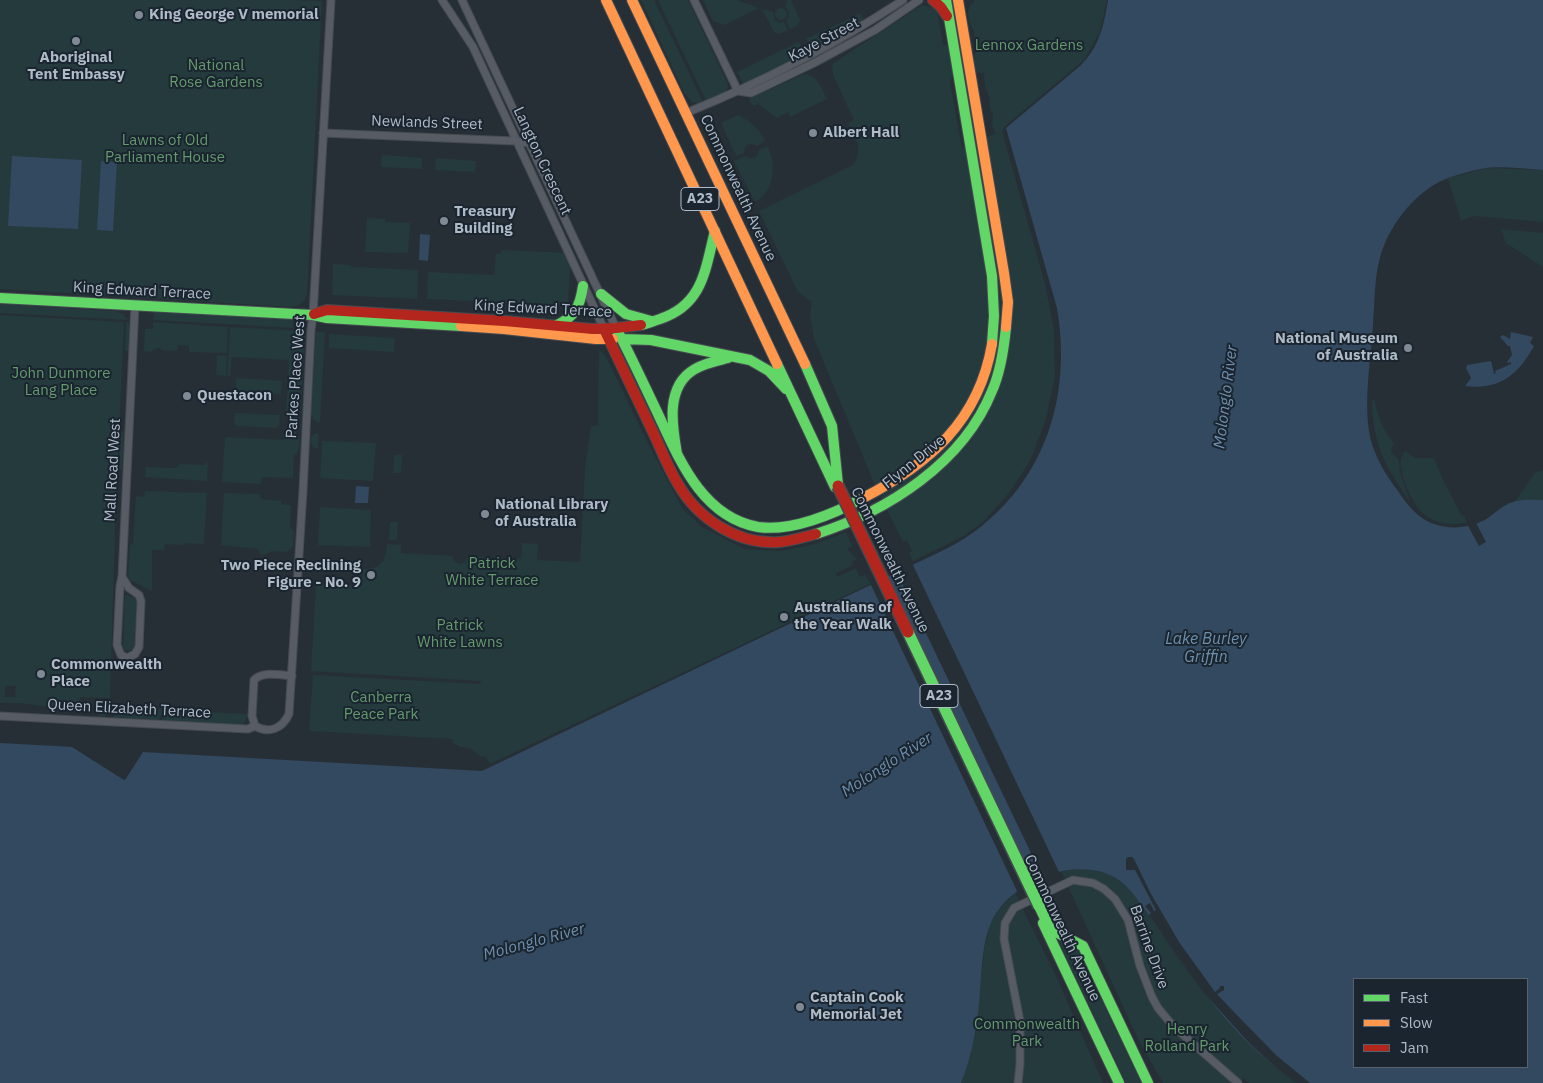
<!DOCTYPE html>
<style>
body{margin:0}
#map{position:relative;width:1543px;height:1083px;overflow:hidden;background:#272f36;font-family:"IBM Plex Sans",sans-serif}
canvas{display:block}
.legend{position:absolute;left:1353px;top:978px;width:175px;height:90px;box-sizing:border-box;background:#1a2530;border:1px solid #56616d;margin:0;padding:6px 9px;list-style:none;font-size:15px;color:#b0bbc8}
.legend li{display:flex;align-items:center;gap:10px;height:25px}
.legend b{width:25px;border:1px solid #56616d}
</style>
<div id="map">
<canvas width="1543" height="1083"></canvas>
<ul class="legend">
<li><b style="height:6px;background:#63d668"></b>Fast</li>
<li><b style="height:6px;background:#ff974d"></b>Slow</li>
<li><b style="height:6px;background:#b3261e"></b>Jam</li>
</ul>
</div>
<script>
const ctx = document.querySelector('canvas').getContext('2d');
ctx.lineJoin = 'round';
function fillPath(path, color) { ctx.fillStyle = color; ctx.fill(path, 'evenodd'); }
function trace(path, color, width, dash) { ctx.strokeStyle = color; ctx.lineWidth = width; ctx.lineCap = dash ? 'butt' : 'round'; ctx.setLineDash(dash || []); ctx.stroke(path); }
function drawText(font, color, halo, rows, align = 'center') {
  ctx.font = font + ' "IBM Plex Sans",sans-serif'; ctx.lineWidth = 4; ctx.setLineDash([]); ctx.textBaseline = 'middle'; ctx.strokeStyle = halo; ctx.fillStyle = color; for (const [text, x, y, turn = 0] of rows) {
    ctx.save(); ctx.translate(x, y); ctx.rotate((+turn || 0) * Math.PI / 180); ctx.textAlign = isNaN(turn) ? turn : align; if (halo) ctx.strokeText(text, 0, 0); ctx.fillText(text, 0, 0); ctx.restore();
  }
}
const green = new Path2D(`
 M0,0H295L322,1L307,294C305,302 300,306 291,307L0,289Z
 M641,0H654L703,102L700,104L692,102L685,94Z
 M658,0H688L728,84C728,95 716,98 707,102L706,101Z
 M703,0H737L759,8L724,25L713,21Z
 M787,0H791L800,20L798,25L790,29L786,21C790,17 790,10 785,7Z
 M974,0H1107L1100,32L1084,60L1005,126L1002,131L1045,284L1054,329L1055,378L1045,422L1030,461L1009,493L984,521L964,536L913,561L909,553L912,551L907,540L903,542L874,483L814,339L810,314L812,302L798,292L759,211L853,165C864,148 856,140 848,123L854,120L833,75L832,64L922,5L937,9L943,45H948L956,65L950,82L962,149L996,133C991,128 992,121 993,114L990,110L989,97L985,86L984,73L975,72L973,63L975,53L974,31L969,22L968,12L970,5L974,2Z
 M775 14a6 6 0 1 1 12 0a6 6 0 1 1-12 0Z
 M762,9L773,12L775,20L779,23L784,22L788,30L779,34L774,32Z
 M861,13L863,20L860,25L816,48L812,47L806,39Z
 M799,42L802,51L800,57L749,82L743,83L737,72Z
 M804,74C818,75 821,88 827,99L790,117L788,112L777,118L758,104L754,106L749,101L751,98Z
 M738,115C750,121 760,129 765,141L757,146C752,143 749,143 745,147L744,153L736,156L721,123Z
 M767,146C777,163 775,192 755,202L734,161L745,156L749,158H754L758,155L759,150Z
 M382,155L422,158V169L381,167Z
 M436,158L476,161L475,172L435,170Z
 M1487,168L1543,170V222L1473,216L1461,221L1448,178Z
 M367,218L385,219V222L410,223L408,253L365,252Z
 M1501,229L1543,233V267L1506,243Z
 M502,250L571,253L568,305L427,299L428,272L494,275L496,254H501Z
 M333,264L351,265V267L418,270L417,299L332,295Z
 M0,304L115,311L123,314L128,320L0,313Z
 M159,312L293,319V328L153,320L154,313Z
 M0,315L124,322L116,496L110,698L80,697L79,710L19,703H0ZM5,686H16L15,697H5Z
 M126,322H129V351H125Z
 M153,322L228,327L227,353L189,352V346L178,345L177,351L161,350V348H156L155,350H152V352L144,351L145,329H153Z
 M230,327L305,331L300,416L298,420L291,422L286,416L289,360L232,357L230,376H227Z
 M316,332H325L320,422L318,423L313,419L311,413Z
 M329,334L395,338L394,352L329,348Z
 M599,349L606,357L648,443L682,508L702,527L745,549L781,551L815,544L846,532L852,546L847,549L857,559L851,562L853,565L836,573L837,577L856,568L860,577L865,575L870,584L490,764L485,756L481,757L470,748L460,747L452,742L453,739L309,731L313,675L480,684L481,681L311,671L316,583L362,586L363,569C381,569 386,561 387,544L401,545V553L452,556L454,561L460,564L465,562L468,556L521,559L522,543L538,544L537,560L580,562L585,468L591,426L598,425Z
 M217,355L227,356L226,376L216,375Z
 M236,378L282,381L281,394L236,392Z
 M1372,399L1374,400C1379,417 1382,429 1394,443L1392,447L1391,452L1399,460L1400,472L1410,502C1385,466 1372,444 1372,399Z
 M235,413L280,415L279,426L276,428L237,426L234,424Z
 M292,430C302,433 301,446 297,454L294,455L293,478L262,477L261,484L222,482L225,437L284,440L286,433Z
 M121,432H124L122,470L119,469Z
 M317,433L319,434L318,448H314C310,442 308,436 317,433Z
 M322,441L376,443L373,481L320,478Z
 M1405,451L1415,458H1434L1443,480L1462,516L1464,515L1467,522C1453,526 1437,524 1425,515C1413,508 1398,472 1401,458C1402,456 1403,453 1405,451Z
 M394,455H402L401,473H393Z
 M206,463H208L207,481L145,477L146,467L173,468L177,467L180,464L205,465Z
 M1539,471H1543V500L1515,501L1535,473Z
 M145,491L207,493L204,544L186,543L185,545L165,544L164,550H152V591L130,580L128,577L130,545L133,544L136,496L144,497Z
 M224,493L260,494L261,499L281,501V504L291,505L290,527L294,532L293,546L290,550L285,552L272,551L261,556L258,549L221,545Z
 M320,507L371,510L370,547L318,545Z
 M390,522H398L397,540H389Z
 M125,594L134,598L137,603L134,645L133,649L129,651L125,650L123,646Z
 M99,707L165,710L158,720L114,718V713H106L105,717H99Z
 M168,710L248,714V715L244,723L237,726L161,721Z
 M1082,869C1096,870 1110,873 1121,882C1145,901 1160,933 1178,958C1212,1005 1250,1047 1296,1083H1249L1244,1078L1237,1083H1163L1137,1037L1061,871Z
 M1015,893L1055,974L1103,1083H961L975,1036L984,949L990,925L997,912Z
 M1069,931L1141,1083H1126L1057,937Z`);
const water = new Path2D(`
 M1108,0H1543V170C1527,169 1502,166 1486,168C1473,170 1451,176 1439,182C1415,195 1396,218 1385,243C1374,268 1375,298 1373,325C1371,362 1360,418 1375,452C1380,466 1389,479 1398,491C1408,506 1419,520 1437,525C1453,530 1474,527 1488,518C1496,512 1503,505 1513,502C1522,499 1534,500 1543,500V1083H1296C1280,1070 1264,1058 1249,1044C1227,1022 1206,996 1188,971C1171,949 1157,925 1140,903C1134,895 1128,887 1120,881C1080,852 1009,881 991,923C982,944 982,968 980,991C978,1022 973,1053 961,1083H0V743L73,747L125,780L143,752L482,771L927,558C947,549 966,539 983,525C1049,471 1071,390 1057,308L1006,128L1080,66C1099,48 1104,25 1108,0ZM1354,979H1527V1067H1354Z
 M12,156L82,160L78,229L8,226Z
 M101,161L117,162L113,231L97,230Z
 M420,234L430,235L428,261L419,260Z
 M1511,332L1533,337L1530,343L1534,346C1518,375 1500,390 1465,386L1471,378L1466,368L1467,365L1491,361L1494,374L1496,373L1495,371L1511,364V362L1509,363L1507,362L1512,355L1510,346H1508L1500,337L1503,335L1510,339Z
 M356,486L369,487L368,503H355Z`);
const pier = new Path2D(`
 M1475,521L1486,542L1479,546L1467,524Z
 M912,563L1060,874L1044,880L995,778L896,570Z
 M886,576L1033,885L1018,893L870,583Z
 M72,747H76L125,777L141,751L144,750L124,780Z
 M1128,857H1132L1134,859L1151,894L1179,942L1215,992L1219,989L1220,986H1224V990L1217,994L1231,1009L1277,1056L1310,1083H1296L1279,1070L1250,1044L1203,992L1177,956L1149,915L1151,913L1145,906L1150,903L1154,911L1156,910L1135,870H1126V859Z`);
const street = new Path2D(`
 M442,0L473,47L604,329
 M462,0L616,328
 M694,0L738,91
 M738,91L751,93L814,63L875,30L919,0
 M686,113C762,82 835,45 903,0
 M323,133L515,141L529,143
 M122,577L129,588L139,595L141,601L139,647L135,654L127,658L121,655L117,645L120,586L122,577L135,305
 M0,716L248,729L255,726
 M255,726C269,734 282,729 289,714L303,491L311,330L313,315L331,0
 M255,726L252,716L254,680C263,671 280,675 292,676
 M1018,1083L1020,1064V1021L1004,939L1005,923L1014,908L1073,880L1093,883L1104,889L1115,899L1128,920L1140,966L1152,997L1158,1008L1173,1026L1238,1083`);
const fast = new Path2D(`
 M946,0L992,276L994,316L992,344
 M601,294L626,314L651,321
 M0,298L313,315L327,318L461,326
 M641,325C647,324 653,321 660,319C703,305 705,270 715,231
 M555,326C575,317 580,307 583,286
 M616,328C631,356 644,385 658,414C679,459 702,517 758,527C791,532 834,514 863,498
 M622,339L651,340L750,360L769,371L786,389
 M777,364L835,487
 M805,364L832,426L838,485
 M677,454C672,426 665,386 695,369C705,363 716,361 728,358
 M816,534C888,511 963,463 992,391C1001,371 1004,348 1006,327
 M1039,906L1050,929L1083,946L1148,1083
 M1043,923L1119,1083`);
const slow = new Path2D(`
 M606,0L777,364
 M632,0L805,364
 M958,0L1004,273L1008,302L1006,327
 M461,326L504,329L596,339H613
 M863,498C929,464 979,421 992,344`);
const jam = new Path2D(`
 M933,0L941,7L947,16
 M314,314L327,310L504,321L593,329L616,328L641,325
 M604,329C620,363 637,398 653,432C661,449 668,468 678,484C698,519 738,545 779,542C791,541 804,537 816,534`);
const fastBridge = new Path2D(`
 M908,632L1039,906`);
const jamBridge = new Path2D(`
 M838,486L908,632`);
const markers = [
 [139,15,5,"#808a95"],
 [76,41,5,"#808a95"],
 [813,133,5,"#808a95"],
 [444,221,5,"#808a95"],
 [1408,348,5,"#808a95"],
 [187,396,5,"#808a95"],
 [485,514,5,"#808a95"],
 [371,575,5,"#808a95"],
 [784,617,5,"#808a95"],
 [41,674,5,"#808a95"],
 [800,1007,5,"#808a95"]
];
const shields = [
 [700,199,38],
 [939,696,38]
];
const shieldNames = [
 ["A23",700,199],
 ["A23",939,696]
];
const poiNames = [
 ["King George V memorial",149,15],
 ["Aboriginal",76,58,"center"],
 ["Tent Embassy",76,75,"center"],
 ["Albert Hall",823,133],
 ["Treasury",454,212],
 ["Building",454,229],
 ["National Museum",1398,339,"right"],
 ["of Australia",1398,356,"right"],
 ["Questacon",197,396],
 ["National Library",495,505],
 ["of Australia",495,522],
 ["Two Piece Reclining",361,566,"right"],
 ["Figure - No. 9",361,583,"right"],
 ["Australians of",794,608],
 ["the Year Walk",794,625],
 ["Commonwealth",51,665],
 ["Place",51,682],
 ["Captain Cook",810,998],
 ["Memorial Jet",810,1015]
];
const streetNames = [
 ["Kaye Street",824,40,-28],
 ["Newlands Street",427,123,2],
 ["Langton Crescent",542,161,65],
 ["Commonwealth Avenue",738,188,65],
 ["King Edward Terrace",142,291,3],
 ["King Edward Terrace",543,309,3],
 ["Parkes Place West",296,377,-86],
 ["Flynn Drive",914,462,-39],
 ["Mall Road West",113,470,-87],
 ["Commonwealth Avenue",890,560,64],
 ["Queen Elizabeth Terrace",129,709,3],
 ["Commonwealth Avenue",1062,928,65],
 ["Barrine Drive",1149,947,70]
];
const parkNames = [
 ["Lennox Gardens",1029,46],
 ["National",216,66],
 ["Rose Gardens",216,83],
 ["Lawns of Old",165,141],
 ["Parliament House",165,158],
 ["John Dunmore",61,374],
 ["Lang Place",61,391],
 ["Patrick",492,564],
 ["White Terrace",492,581],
 ["Patrick",460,626],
 ["White Lawns",460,643],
 ["Canberra",381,698],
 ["Peace Park",381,715],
 ["Commonwealth",1027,1025],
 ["Park",1027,1042],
 ["Henry",1187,1030],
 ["Rolland Park",1187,1047]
];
const waterNames = [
 ["Molonglo River",1226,397,-83],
 ["Lake Burley",1206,639],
 ["Griffin",1206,657],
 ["Molonglo River",887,765,-33],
 ["Molonglo River",534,942,-15]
];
fillPath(green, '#243a3c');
fillPath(water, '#324960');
fillPath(pier, '#272f36');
trace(street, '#454b51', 9);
trace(fast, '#454b51', 12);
trace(slow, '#454b51', 12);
trace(jam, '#454b51', 12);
trace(street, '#575c64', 7);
trace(fast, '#63d668', 10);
trace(slow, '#ff974d', 10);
trace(jam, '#b3261e', 10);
trace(fastBridge, '#444b51', 14, []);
trace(jamBridge, '#444b51', 14, []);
trace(fastBridge, '#63d668', 11);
trace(jamBridge, '#b3261e', 11);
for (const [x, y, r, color] of markers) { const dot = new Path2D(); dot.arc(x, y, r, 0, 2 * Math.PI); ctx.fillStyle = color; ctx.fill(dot); trace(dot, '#1a2530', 2); }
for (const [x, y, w] of shields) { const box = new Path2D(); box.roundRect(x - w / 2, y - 11.5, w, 23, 4); ctx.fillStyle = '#1a2530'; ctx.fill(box); trace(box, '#b0bbc8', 1); }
drawText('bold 14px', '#b0bbc8', null, shieldNames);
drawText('bold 15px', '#b0bbc8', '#1a2530', poiNames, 'left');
drawText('15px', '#b0bbc8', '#1a2530', streetNames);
drawText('15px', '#659a6d', '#1a2530', parkNames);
drawText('italic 16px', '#6e8fad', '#1a2530', waterNames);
</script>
